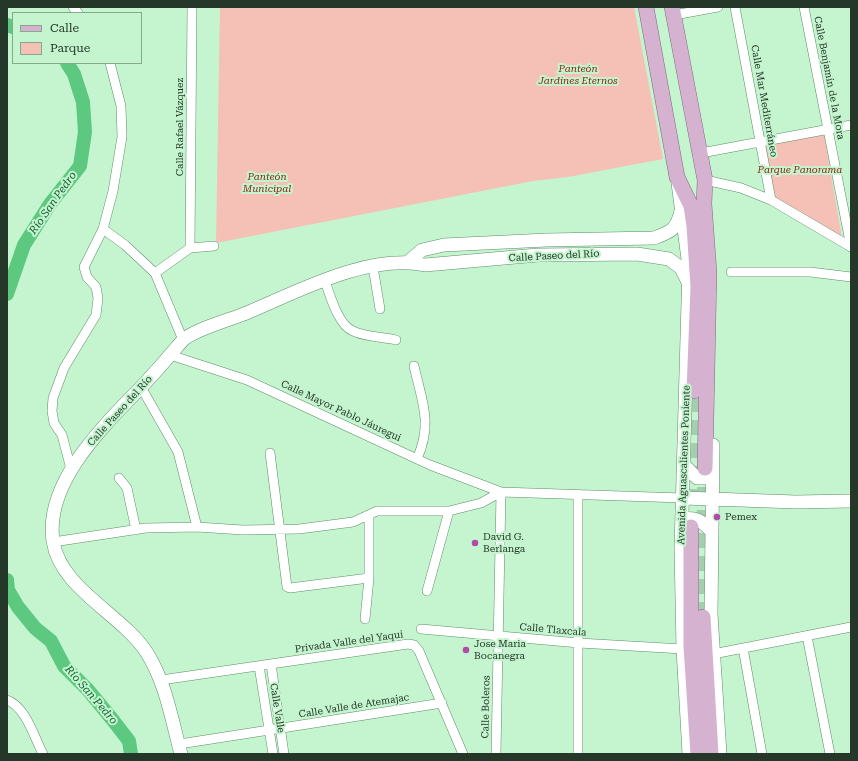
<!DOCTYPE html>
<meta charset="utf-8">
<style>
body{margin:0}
#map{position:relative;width:858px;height:761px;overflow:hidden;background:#c4f5cf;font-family:"Roboto Serif",serif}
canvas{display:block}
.frame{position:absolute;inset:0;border:8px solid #243729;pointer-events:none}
.legend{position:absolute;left:12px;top:12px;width:130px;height:52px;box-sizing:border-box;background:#c4f5cf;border:1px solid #84a98d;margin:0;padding:5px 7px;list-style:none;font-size:12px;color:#243729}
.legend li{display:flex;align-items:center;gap:8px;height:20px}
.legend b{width:20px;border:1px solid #84a98d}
</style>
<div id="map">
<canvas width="858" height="761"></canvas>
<div class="frame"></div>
<ul class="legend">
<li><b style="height:5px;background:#d5b3d0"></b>Calle</li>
<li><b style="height:11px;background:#f5c0b5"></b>Parque</li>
</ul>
</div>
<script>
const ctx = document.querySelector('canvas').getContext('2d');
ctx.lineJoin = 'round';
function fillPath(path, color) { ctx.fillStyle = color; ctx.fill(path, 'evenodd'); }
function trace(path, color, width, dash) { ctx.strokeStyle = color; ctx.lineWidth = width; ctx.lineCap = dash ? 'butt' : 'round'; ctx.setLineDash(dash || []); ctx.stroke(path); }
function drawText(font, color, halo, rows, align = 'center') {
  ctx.font = font + ' "Roboto Serif",serif'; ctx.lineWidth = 4; ctx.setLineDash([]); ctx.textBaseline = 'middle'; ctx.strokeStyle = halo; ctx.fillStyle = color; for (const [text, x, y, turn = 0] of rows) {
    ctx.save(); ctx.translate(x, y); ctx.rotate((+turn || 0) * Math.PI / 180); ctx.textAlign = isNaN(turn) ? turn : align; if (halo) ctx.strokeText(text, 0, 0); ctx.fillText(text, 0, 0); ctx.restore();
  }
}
const green = new Path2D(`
 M220,7H634L663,159L568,177L533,181L216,243Z
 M824,134L842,238L774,197L765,143Z`);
const river = new Path2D(`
 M7,25L13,27
 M7,294L24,245L50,204L80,166L85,132L83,102L74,74L67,63
 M7,580L8,590L18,607L35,628L51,641L64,666L88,690L112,719L129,741L131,754`);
const primaryTunnel = new Path2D(`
 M691,527L694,391
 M703,617L705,468`);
const street = new Path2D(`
 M73,7L78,13
 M735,7L771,200
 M804,7L851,247
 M674,15L718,7
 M701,153L851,125
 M705,180L741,188L771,200L851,247
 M103,229L125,245L155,273L183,340
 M190,248L192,7
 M190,248L214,246
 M373,267L380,309
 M731,272H810L851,277
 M155,273L190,248
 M325,281C330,295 338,325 353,331C365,337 383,337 396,340
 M170,355L247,380L430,465L501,492L496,754
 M414,366C422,402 433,423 417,459
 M141,387L178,452L197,527
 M270,453L287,587L290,588L369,578
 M71,469L62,435L54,423L52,411L53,398L64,368L96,315L98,298L96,287L87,277L84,267L103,229L113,191L122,137L121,106L110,63
 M119,478L127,488L136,530
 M578,494V754
 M53,542L146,528L197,527L243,530L299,529L353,522L377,511H449L481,503L501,492L683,498
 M427,591L449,511
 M365,619L369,578V515
 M421,629L579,643L683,649
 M807,636L830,754
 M743,648L762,754
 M713,654L851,627
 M271,664L284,754
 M259,666L273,754
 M168,679L408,644L414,645L419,651L463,754
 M7,700C26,707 34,737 43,754
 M186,743L442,703`);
const secondary = new Path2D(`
 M678,183L689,267L681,548L683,649L689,754
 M408,262L422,250L444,245L547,240L654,238C671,232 677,229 681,211
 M713,445L711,614L720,754
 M684,465L697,478H706L713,472
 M683,498L796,502L851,501
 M682,519C695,517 702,520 711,531
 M181,754C172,721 166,683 147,653C122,614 60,589 53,541C44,480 108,422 146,382C154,373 162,365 169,356C174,351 179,344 184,339C199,328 226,321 244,314C297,292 368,253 425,265L538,255L637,254L669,259L681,268L689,284`);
const primary = new Path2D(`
 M646,7L677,177L691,206L694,226L698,287L694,391
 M672,7L705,180L704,204L709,272L705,468
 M691,527V646L698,754
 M703,617L711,754`);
const markers = [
 [717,517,4,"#b449aa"],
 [475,543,4,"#b449aa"],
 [466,650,4,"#b449aa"]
];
const parkNames = [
 ["Panteón",578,69],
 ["Jardines Eternos",578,81],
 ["Parque Panorama",800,170],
 ["Panteón",267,177],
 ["Municipal",267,189]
];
const streetNames = [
 ["Calle Benjamín de la Mora",829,78,79],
 ["Calle Mar Mediterráneo",764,101,80],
 ["Calle Rafael Vázquez",180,127,-90],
 ["Calle Paseo del Río",554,256,-3],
 ["Calle Paseo del Río",120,411,-48],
 ["Calle Mayor Pablo Jáuregui",341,411,25],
 ["Avenida Aguascalientes Poniente",684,465,-88],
 ["Calle Tlaxcala",553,630,5],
 ["Privada Valle del Yaqui",349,642,-8],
 ["Calle Valle de Atemajac",354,706,-9],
 ["Calle Boleros",486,707,-89],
 ["Calle Valle",277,708,81]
];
const poiNames = [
 ["Pemex",725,517],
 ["David G.",483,537],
 ["Berlanga",483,549],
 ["Jose Maria",474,644],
 ["Bocanegra",474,656]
];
const waterNames = [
 ["Río San Pedro",53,203,-55],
 ["Río San Pedro",91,695,49]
];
fillPath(green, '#f5c0b5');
trace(river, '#5dc87f', 14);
trace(primaryTunnel, '#a4cfae', 15, [15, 8]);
trace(street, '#5f8d6b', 10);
trace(secondary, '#5f8d6b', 14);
trace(primary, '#856681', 16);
trace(street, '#fff', 9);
trace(secondary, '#fff', 13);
trace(primary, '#d5b3d0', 15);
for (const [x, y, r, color] of markers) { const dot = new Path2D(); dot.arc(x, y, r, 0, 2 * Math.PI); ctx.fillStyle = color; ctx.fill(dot); trace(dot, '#c4f5cf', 1.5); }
drawText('italic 10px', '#892414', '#c4f5cf', parkNames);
drawText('10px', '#243729', '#c4f5cf', streetNames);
drawText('10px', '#243729', '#c4f5cf', poiNames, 'left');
drawText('italic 11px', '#136031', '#c4f5cf', waterNames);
</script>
